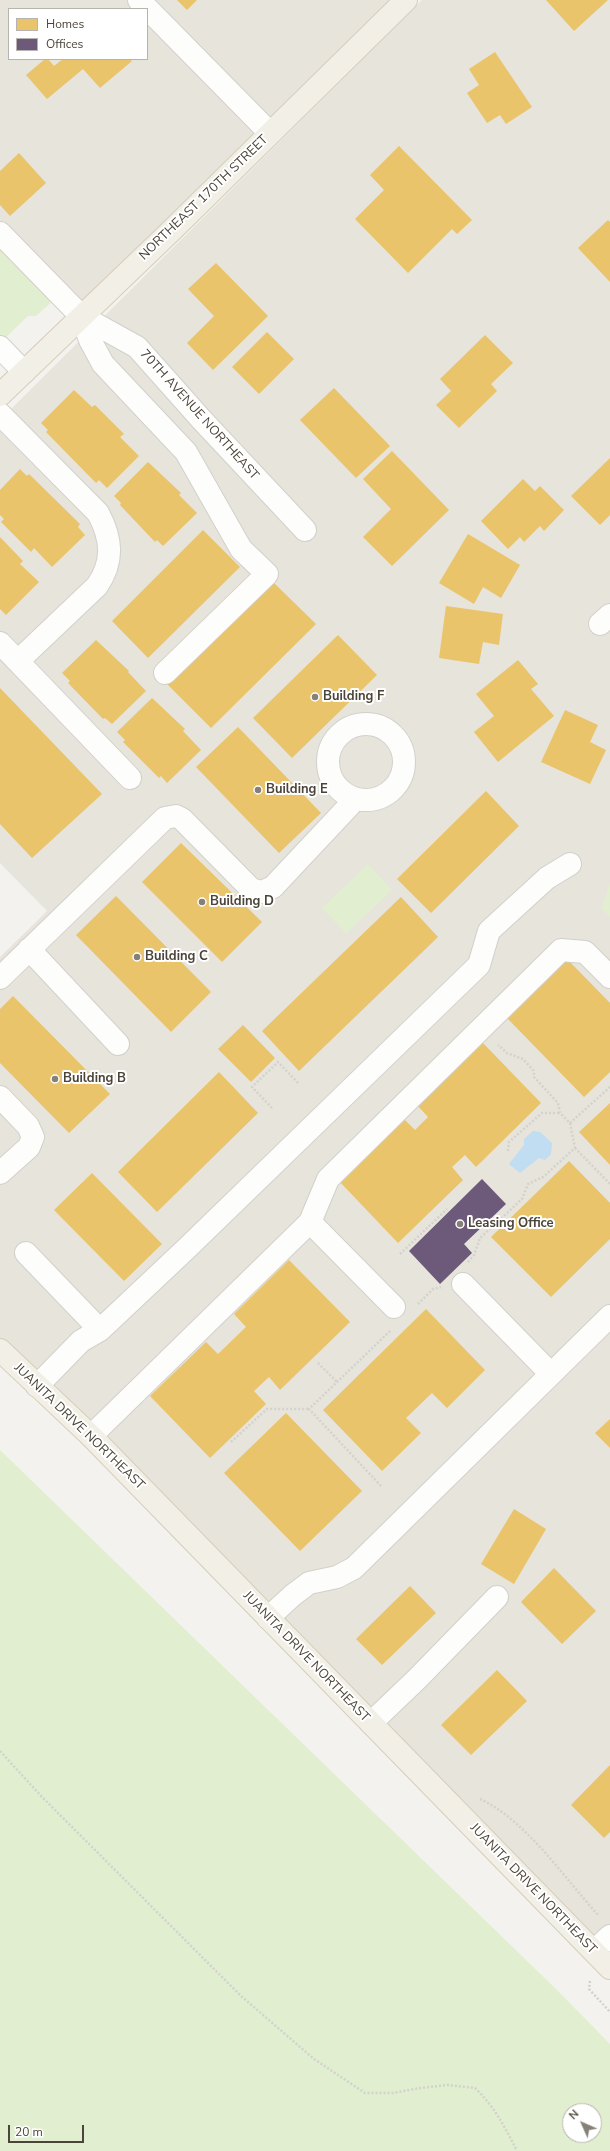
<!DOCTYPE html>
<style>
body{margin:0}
#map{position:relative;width:610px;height:2151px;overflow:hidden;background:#f4f2ee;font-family:"Nunito Sans",sans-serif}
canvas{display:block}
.legend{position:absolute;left:8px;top:8px;width:140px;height:52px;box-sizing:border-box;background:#fff;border:1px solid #b7b4b0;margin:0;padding:5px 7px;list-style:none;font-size:12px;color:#4b4439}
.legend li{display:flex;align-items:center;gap:8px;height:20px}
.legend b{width:20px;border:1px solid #b7b4b0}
.north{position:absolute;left:562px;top:2103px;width:40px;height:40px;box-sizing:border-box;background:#fff;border:1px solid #b7b4b0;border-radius:50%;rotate:315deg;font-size:11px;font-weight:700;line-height:16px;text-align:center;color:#4b4439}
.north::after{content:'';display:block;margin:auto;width:14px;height:18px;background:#868178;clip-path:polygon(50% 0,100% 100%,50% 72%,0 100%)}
.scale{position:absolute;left:8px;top:2125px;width:76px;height:18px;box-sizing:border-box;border:2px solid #4b4439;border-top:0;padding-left:5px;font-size:12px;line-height:14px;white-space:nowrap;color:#4b4439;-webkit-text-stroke:3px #fff;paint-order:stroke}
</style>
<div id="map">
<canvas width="610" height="2151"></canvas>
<ul class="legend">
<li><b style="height:11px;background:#e9c46a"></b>Homes</li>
<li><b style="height:11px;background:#6d597a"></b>Offices</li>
</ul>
<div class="north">N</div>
<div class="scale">20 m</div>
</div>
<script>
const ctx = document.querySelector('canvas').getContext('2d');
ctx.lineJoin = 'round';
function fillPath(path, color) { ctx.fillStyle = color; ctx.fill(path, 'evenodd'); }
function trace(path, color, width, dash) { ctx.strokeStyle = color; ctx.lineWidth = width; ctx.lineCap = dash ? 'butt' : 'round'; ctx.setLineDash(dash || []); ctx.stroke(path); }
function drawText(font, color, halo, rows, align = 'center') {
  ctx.font = font + ' "Nunito Sans",sans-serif'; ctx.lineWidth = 4; ctx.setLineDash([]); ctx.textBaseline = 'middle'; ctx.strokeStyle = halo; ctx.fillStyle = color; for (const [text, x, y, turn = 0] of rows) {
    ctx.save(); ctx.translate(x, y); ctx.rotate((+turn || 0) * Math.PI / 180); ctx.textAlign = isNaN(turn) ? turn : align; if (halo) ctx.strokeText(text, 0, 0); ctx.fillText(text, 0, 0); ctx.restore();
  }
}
const residential = new Path2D(`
 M0,0H406L81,316L0,236ZM9,9H147V59H9Z
 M422,0H610V1955L0,1341V957L47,911L0,863V420Z`);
const green = new Path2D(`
 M0,246L54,300L36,316H28L0,343Z
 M368,864L392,890L346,934L322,908Z
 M610,883V917L601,908Z
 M0,1450L557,1990L610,2044V2151H0ZM570,2111H594V2135H570Z`);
const water = new Path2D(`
 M533,1131L540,1132L552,1143L551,1154L545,1160L539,1158L520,1173L509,1164L524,1145V1139Z`);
const homes = new Path2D(`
 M177,0H197L187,10Z
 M546,0H608L574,31Z
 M495,52L532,107L506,124L500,115L487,123L467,93L479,85L469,69Z
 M45,59H48L54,66L63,59H129L132,61L100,88L83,69L47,99L26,75Z
 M399,146L472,220L457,234L452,229L408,273L355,219L384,190L370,175Z
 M19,153L46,183L10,216L0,205V171Z
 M608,220L610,222V282L578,248Z
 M216,263L268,316L213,370L187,343L214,316L188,289Z
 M267,332L294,359L259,394L232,367Z
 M485,335L513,363L491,384L497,391L459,428L436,405L451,391L440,379Z
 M334,388L390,446L356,478L300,420Z
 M74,390L92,407L95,405L124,434L120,437L139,456L107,488L99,480L96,483L46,432L48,430L41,423Z
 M392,451L449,510L392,566L363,537L391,509L363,479Z
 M610,458V515L600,525L571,496Z
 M148,462L181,493L179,495L197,513L163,546L157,540L155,542L120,505L121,503L114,496Z
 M20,469L27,476L29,474L80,524L78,527L85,535L52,567L34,548L31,552L1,522L4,519L0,515V490Z
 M523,479L535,491L540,486L564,510L544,531L540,526L524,542L520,537L508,549L481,521Z
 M203,530L240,567L148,658L112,621Z
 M468,534L520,565L501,598L483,587L474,604L439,583Z
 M0,537L23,561L20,564L39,582L6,615L0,609Z
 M272,581L316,624L211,728L167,684Z
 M446,606L503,614L499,645L483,642L479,664L439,658Z
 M338,635L377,675L292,758L253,718Z
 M96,640L129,671L128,672L146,691L112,724L105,718L103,719L68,683L70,681L62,673Z
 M518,660L538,684L531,689L554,716L498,762L474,732L494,716L476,694Z
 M0,688L102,794L32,858L0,824Z
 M152,698L185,729L183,731L201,750L167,783L161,776L159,778L123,742L125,740L117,732Z
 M565,710L598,725L590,742L606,750L590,784L541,762Z
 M238,727L321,813L279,853L196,767Z
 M486,791L519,826L431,913L397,879Z
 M181,843L262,922L222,962L142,882Z
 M116,896L211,992L171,1032L76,935Z
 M401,897L438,937L299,1071L262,1031Z
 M567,959L610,1003V1072L584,1097L507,1018Z
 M13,996L110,1094L69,1133L0,1063V1009Z
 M243,1025L275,1058L251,1082L218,1049Z
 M482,1042L541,1103L476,1167L465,1155L452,1167L463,1180L398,1243L339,1181L404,1119L415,1130L428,1117L417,1105Z
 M219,1072L258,1113L157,1212L118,1172Z
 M610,1103V1165L579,1132Z
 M569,1161L610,1203V1239L551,1297L491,1237Z
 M92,1173L162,1244L124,1281L54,1210Z
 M289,1260L350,1322L280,1390L269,1377L254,1391L266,1404L210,1458L150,1396L206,1342L218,1354L246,1327L234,1314Z
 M426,1309L485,1370L447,1408L432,1393L406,1418L421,1433L382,1471L323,1410Z
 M286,1413L362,1491L300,1551L224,1473Z
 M610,1419V1448L595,1433Z
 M514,1509L546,1529L514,1584L481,1564Z
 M554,1568L596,1611L562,1644L521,1602Z
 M410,1586L436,1613L382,1665L356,1639Z
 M497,1670L527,1701L471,1755L441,1725Z
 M610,1765V1832L604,1838L571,1805Z`);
const offices = new Path2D(`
 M482,1179L506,1204L464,1244L472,1253L440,1284L409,1251Z`);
const path = new Path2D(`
 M272,1108L252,1087L278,1062L298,1083
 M570,1123L610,1087
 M575,1148L610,1184
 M508,1151L509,1142L542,1113H560
 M400,1254L447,1209
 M468,1262L474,1255L480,1238L522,1199L528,1184L543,1177L575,1148L570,1123L560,1113L558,1103L534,1077V1071L523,1059L507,1053L498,1045
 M418,1304L433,1289L441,1287
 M318,1363L337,1382
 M231,1442L267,1409H309
 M381,1486L309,1409L390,1331
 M0,1751L42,1797L241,1996L314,2059L365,2093H393L420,2088L448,2085L475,2088C494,2106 505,2127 517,2151
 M480,1799C526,1820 565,1879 599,1916
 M590,1981L589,1989L610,2012`);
const minor = new Path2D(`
 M139,0L270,133
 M0,233L81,316L137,347L201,419L305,530
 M81,316L90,340L103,364L186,452L241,549L267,574L165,673
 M0,347L24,372
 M0,414L98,513C112,539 114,561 97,586L18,661
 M600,624L610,615
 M0,643L130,778
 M328 762a38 38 0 1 1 76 0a38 38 0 1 1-76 0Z
 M29,949L118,1044
 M0,978L165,818L176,816L182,819L251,889L262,892L273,887L350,805L354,798
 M0,1097L28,1126L33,1137L29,1147L0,1173
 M310,1222L394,1307
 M26,1253L100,1330
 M463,1284L551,1374
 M37,1386L81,1341L100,1330L186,1249L479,965L489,931L547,878L570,864
 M91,1436L310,1222L328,1179L561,950L585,952L610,977
 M268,1618L293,1595L309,1583L337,1577L354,1568L610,1316
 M371,1723L418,1678L497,1597
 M594,1951L610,1936`);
const major = new Path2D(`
 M0,395L171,231L406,0
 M0,1350L91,1436L610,1968`);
const markers = [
 [315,697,4,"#868178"],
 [258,790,4,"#868178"],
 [202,902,4,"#868178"],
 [137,957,4,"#868178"],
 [55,1079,4,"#868178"],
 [460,1224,4,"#868178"]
];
const streetNames = [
 ["NORTHEAST 170TH STREET",204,198,-44],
 ["70TH AVENUE NORTHEAST",199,415,48],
 ["JUANITA DRIVE NORTHEAST",79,1427,44],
 ["JUANITA DRIVE NORTHEAST",306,1657,46],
 ["JUANITA DRIVE NORTHEAST",533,1889,46]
];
const poiNames = [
 ["Building F",323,697],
 ["Building E",266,790],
 ["Building D",210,902],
 ["Building C",145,957],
 ["Building B",63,1079],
 ["Leasing Office",468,1224]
];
fillPath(residential, '#e7e4dc');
fillPath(green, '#e1eecf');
fillPath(water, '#c0ddf1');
fillPath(homes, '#e9c46a');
fillPath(offices, '#6d597a');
trace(minor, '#d2d0cb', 24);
trace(major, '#d6cebb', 24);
trace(path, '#d3d2cc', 2.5, [2, 2]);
trace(minor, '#fdfdfc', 22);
trace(major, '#f2efe6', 22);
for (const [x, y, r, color] of markers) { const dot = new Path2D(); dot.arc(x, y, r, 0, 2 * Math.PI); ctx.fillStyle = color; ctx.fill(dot); trace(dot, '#fff', 1.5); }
drawText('13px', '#4b4439', '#fff', streetNames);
drawText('bold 13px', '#4b4439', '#fff', poiNames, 'left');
</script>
